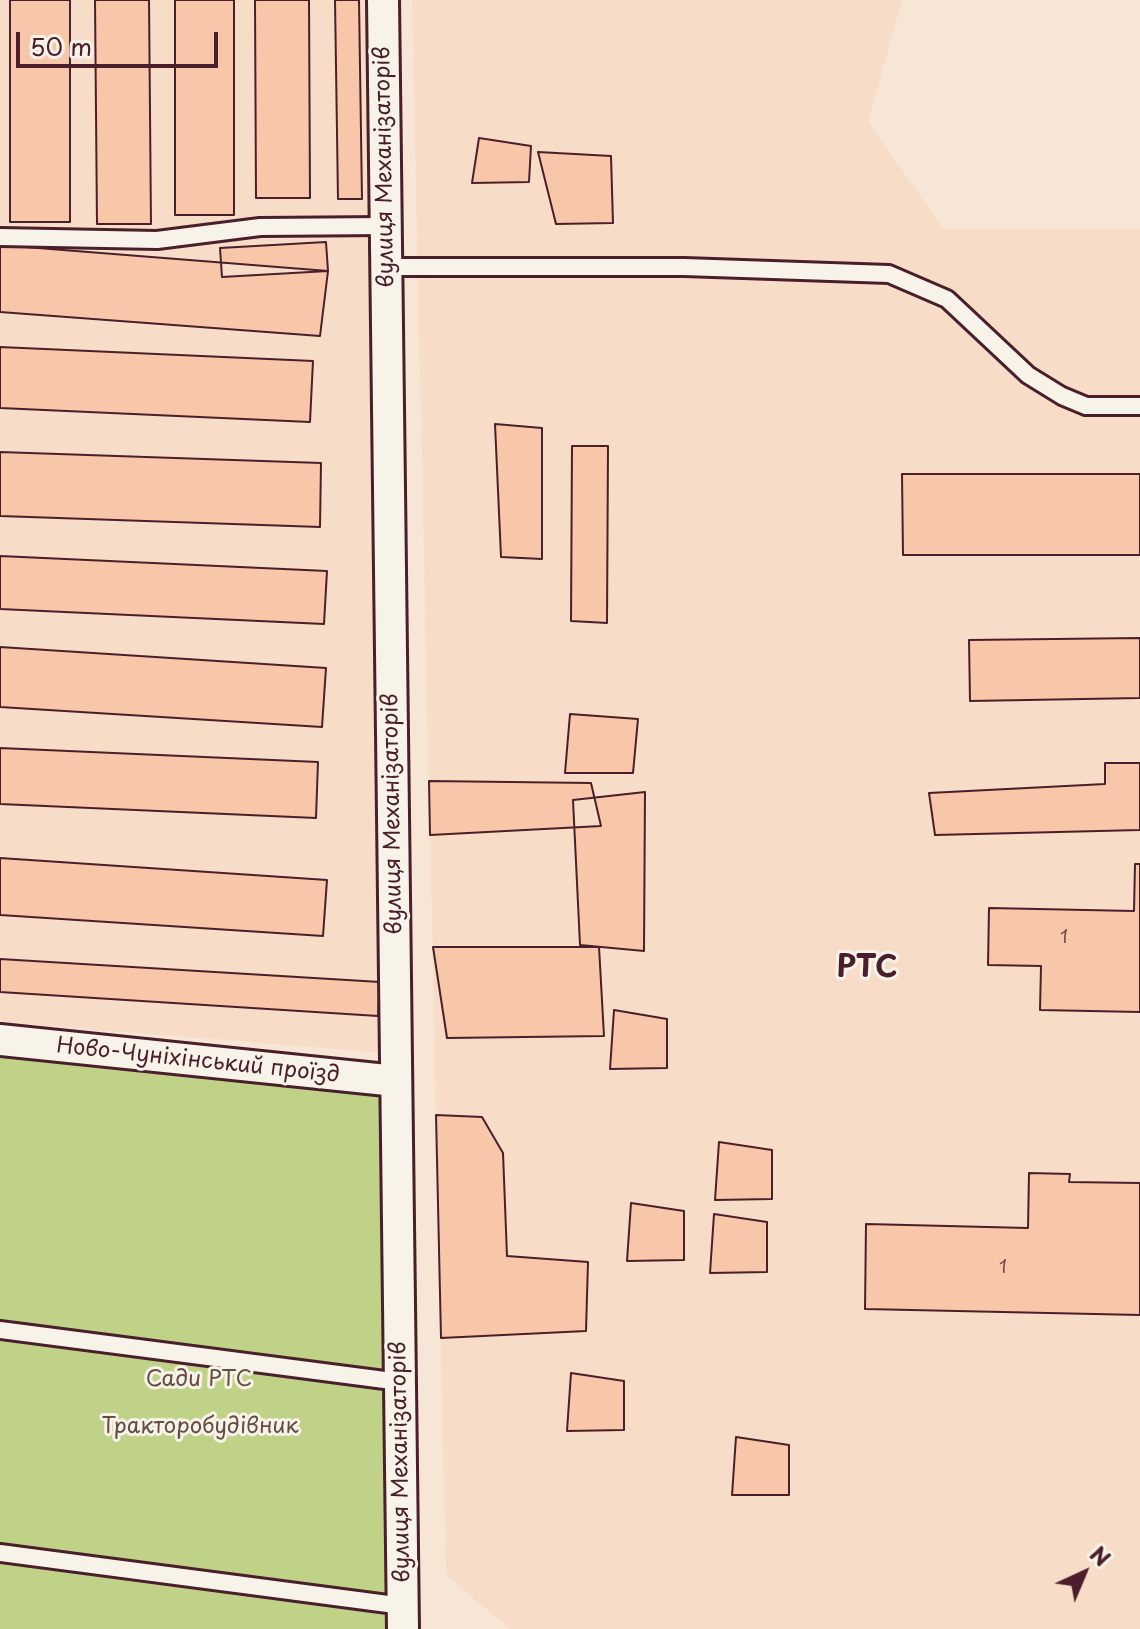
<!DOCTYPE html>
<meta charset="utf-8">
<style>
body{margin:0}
#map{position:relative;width:1140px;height:1629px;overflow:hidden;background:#f7e6d5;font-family:"Playpen Sans",sans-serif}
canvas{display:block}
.north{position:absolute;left:1044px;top:1533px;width:80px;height:80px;-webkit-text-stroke:6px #f7f3e8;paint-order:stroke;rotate:44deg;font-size:22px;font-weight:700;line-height:32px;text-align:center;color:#4a1f2b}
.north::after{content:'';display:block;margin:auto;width:28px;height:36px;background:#4a1f2b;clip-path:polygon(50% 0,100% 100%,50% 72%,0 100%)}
.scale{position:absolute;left:16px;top:32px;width:202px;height:36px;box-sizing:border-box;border:4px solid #4a1f2b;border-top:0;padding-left:10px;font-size:24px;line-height:28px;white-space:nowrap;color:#4a1f2b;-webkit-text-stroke:6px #f7f3e8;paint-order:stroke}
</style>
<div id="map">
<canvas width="1140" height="1629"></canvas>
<div class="north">N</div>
<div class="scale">50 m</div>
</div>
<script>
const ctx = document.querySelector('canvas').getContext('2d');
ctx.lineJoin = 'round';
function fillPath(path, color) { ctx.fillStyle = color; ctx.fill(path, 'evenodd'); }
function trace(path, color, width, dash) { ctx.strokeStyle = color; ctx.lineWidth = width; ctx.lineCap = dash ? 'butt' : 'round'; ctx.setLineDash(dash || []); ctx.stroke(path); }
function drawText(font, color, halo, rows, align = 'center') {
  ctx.font = font + ' "Playpen Sans",sans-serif'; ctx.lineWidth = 6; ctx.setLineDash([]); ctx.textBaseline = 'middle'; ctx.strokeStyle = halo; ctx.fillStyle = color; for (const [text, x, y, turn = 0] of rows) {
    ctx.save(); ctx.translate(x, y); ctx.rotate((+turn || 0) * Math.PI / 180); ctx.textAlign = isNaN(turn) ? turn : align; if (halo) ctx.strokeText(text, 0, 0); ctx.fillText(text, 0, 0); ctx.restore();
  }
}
const built = new Path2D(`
 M0,0H368L386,1053L0,1022Z
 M412,0H902L868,122L944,229H1140V1629H510L446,1575Z`);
const green = new Path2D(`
 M0,1052L396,1081L403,1629H0Z`);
const building = new Path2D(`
 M10,0H70V222H10Z
 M95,0H149L151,224H97Z
 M175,0H234V215H175Z
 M255,0H309L310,198H256Z
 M335,0H359L362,199H338Z
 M479,138L531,146L529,182L472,183Z
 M538,152L611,156L613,223L556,224Z
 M326,242L328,271L222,277L220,248Z
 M0,245L328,271L320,336L0,312Z
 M0,347L313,361L310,422L0,408Z
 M495,424L542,428V559L501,557Z
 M572,446H608L607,623L571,621Z
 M0,452L321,463L320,527L0,516Z
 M902,474H1140V555H903Z
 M0,556L327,571L324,624L0,609Z
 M1140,638V698L970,701L969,640Z
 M0,647L326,668L322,727L0,707Z
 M570,714L638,719L633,773H565Z
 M0,748L318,762L316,818L0,804Z
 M1105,763H1140V830L935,835L929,793L1105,784Z
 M429,781L591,783L601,826L430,835Z
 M645,792L644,951L580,945L573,800Z
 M0,858L327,880L323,936L0,915Z
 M1135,864H1140V1012L1040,1010L1041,966L988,965L989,908L1134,911Z
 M433,947H599L604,1036L447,1038Z
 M0,959L380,982L378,1016L0,992Z
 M614,1010L667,1019V1068L610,1069Z
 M436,1115L482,1117L503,1153L507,1256L588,1262L586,1331L441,1338Z
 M719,1142L772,1150V1199L715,1200Z
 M1029,1173L1070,1174L1069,1182L1140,1183V1315L865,1309L866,1224L1028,1228Z
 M631,1203L684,1211V1260L627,1261Z
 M714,1214L767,1222V1272L710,1273Z
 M571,1373L624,1381V1430L567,1431Z
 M736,1437L789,1445V1495H732Z`);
const service = new Path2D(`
 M0,237L157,240L260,227L385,226
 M386,267H684L889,274L947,299L1028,375L1062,396L1086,406H1140
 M0,1330L400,1382
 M0,1553L403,1606`);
const minor = new Path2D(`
 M383,0L403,1629
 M0,1040L396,1081`);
const numberNames = [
 ["1",1064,938],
 ["1",1003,1268]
];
const streetNames = [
 ["вулиця Механізаторів",385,167,-91],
 ["вулиця Механізаторів",393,814,-91],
 ["Ново-Чуніхінський проїзд",198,1061,6],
 ["вулиця Механізаторів",401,1462,-91]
];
const parkNames = [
 ["Сади РТС",199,1380],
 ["Тракторобудівник",200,1427]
];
const districtNames = [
 ["РТС",867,969]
];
fillPath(built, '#f7dcc8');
fillPath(green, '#bfd287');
fillPath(building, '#f8c6a8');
trace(building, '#4a1f2b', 2);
trace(service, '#4a1f2b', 22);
trace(minor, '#4a1f2b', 36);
trace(service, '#f7f3e8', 16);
trace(minor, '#f7f3e8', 30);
drawText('18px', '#76494a', null, numberNames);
drawText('22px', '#4a1f2b', '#f7f3e8', streetNames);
drawText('22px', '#674c42', '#f7f3e8', parkNames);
drawText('bold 30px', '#4a1f2b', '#f7f3e8', districtNames);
</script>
